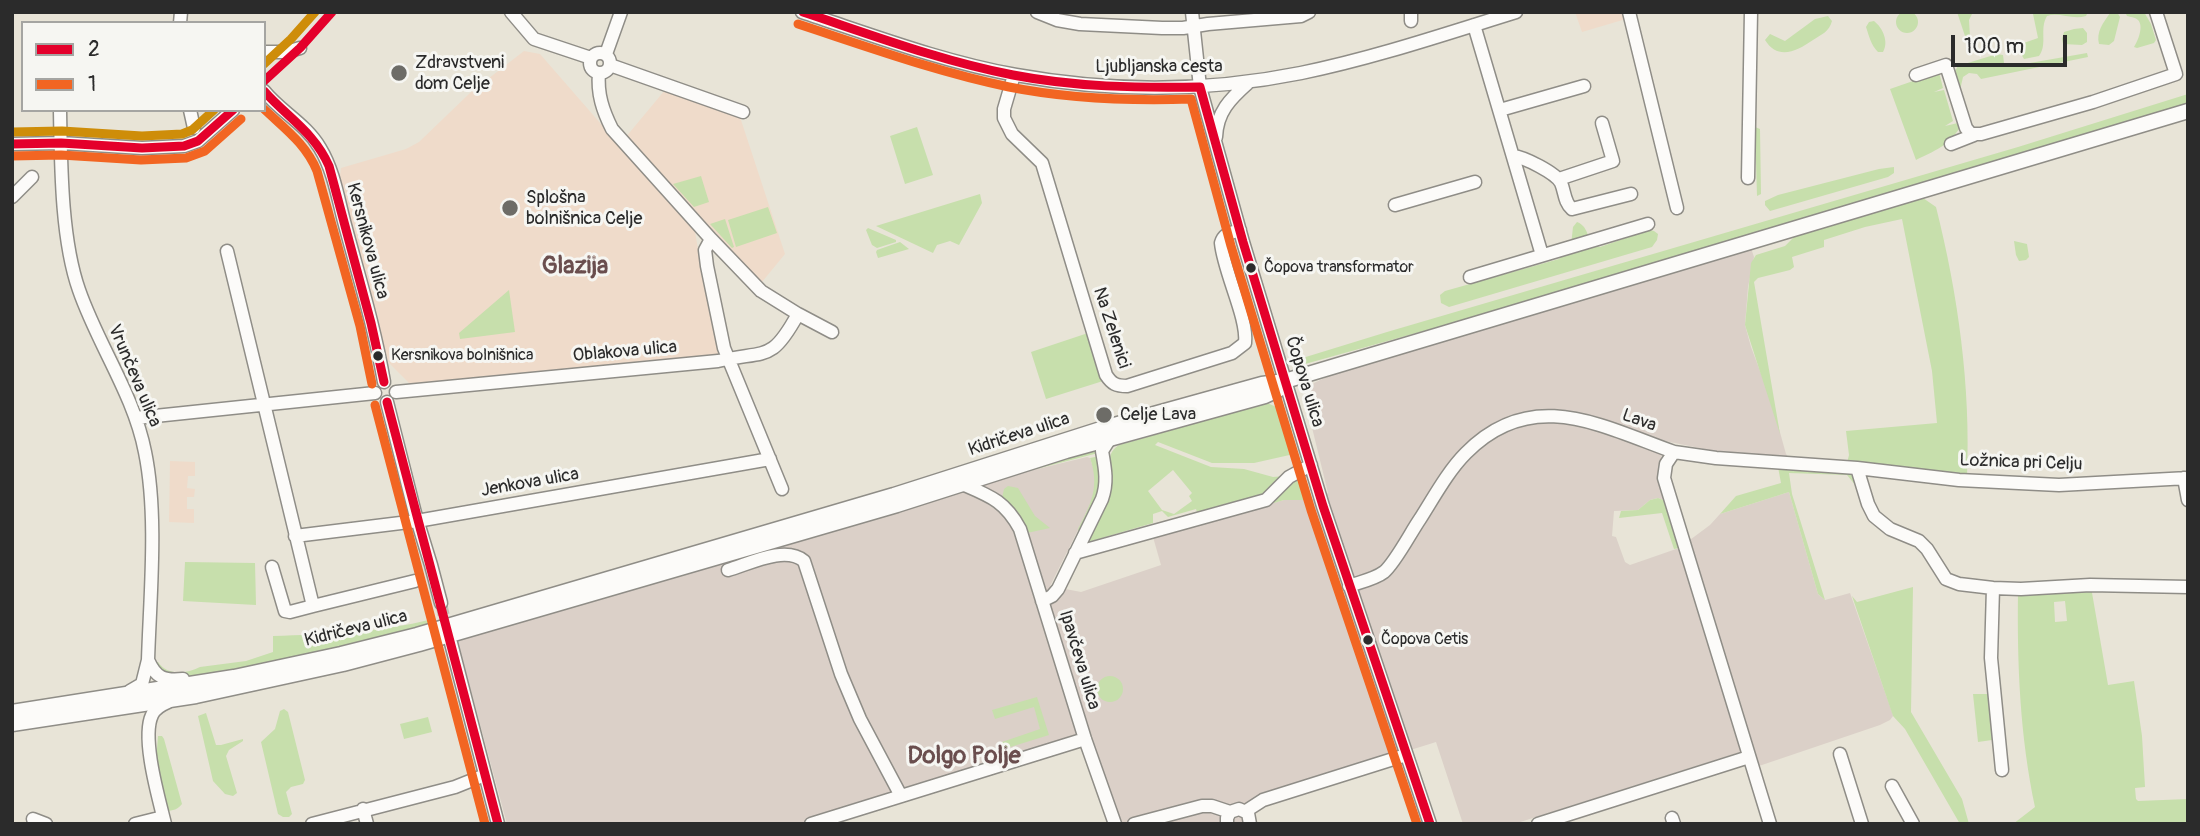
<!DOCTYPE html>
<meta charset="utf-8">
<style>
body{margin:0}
#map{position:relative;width:2200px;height:836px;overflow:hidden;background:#e8e4d7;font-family:Pangolin,sans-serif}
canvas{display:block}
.frame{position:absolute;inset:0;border:14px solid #2b2b2b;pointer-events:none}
.legend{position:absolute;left:21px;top:21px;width:245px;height:91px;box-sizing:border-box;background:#f6f6f2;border:2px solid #a5a5a2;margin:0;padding:9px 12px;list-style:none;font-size:21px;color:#2b2b2b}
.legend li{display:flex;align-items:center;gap:14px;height:35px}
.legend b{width:35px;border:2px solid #a5a5a2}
.scale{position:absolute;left:1951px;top:35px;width:116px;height:32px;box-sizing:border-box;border:4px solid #2b2b2b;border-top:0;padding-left:9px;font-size:21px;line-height:24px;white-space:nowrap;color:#2b2b2b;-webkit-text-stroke:5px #f6f6f2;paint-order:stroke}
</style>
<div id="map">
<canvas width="2200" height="836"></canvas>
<div class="frame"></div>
<ul class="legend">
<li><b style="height:9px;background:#e4002b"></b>2</li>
<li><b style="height:9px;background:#f26522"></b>1</li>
</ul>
<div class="scale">100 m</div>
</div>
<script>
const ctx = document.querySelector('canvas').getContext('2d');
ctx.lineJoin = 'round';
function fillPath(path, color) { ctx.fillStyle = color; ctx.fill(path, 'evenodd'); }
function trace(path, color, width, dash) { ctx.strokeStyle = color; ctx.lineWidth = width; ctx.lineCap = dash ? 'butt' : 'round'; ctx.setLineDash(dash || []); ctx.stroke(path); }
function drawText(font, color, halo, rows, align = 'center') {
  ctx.font = font + ' Pangolin,sans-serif'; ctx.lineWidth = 6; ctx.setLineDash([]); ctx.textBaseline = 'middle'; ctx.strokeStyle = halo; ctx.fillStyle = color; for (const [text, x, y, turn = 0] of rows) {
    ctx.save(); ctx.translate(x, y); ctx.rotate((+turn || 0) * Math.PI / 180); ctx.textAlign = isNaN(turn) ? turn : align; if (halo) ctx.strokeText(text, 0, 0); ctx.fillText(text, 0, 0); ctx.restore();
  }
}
const built = new Path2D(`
 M1575,12H1624L1626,19L1582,32Z
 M524,51L540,54L695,232L706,295L721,355L411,385L388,362L339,184L341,168L406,149L419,142L471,92Z
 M665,90L739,114L785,254L762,282L760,283L625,138Z
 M170,461L195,462V476H188L187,488L195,489L194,497H187V509H194V523L169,522Z`);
const industrial = new Path2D(`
 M1751,248L1754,257L1748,287L1745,325L1751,347L1771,400L1786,454L1789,458L1719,452L1665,441L1661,458L1660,483L1666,501L1658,498L1650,500L1638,510L1614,511L1612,536L1616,537L1625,562L1630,565L1679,548L1710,525L1720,514L1789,492L1818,594L1825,600L1850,593L1892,712L1893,716L1890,720L1880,725L1759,766L1753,748L1514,824H1463L1436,742L1264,796L1249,824H1120L1091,737L820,824H507L457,639L902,511L1021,473L1087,457L1090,458L1095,473V487L1091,504L1050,586L1081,592L1161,565L1153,537L1284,500H1309L1328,493L1306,403L1314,383L1329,376Z`);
const green = new Path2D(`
 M1896 22a11 11 0 1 1 22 0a11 11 0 1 1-22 0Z
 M1957,12H1973L1969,20L1970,37L1966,39Z
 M2021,12H2088L2086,16C2072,20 2059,12 2047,16C2039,29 2048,44 2039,56L2024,59L2020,52L2021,44L2038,38L2033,14Z
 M2117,12L2120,17L2114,41L2109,45L2099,44C2096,32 2103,23 2110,13Z
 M2125,12H2144L2151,24L2156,40L2154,43L2137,48L2134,47C2138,41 2144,26 2138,20C2135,17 2130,17 2127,16Z
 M1828,16L1832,21C1829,32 1822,34 1813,40C1797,51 1778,61 1765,40L1770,34L1785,41L1815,19Z
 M1874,21C1883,28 1889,42 1883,52H1878C1871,45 1869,36 1866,27L1869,22Z
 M2083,28L2087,33V42L2082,45L2063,44L2062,39L2064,32L2074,29Z
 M2087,53L2088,57L1981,79L1977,74L1969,73L1963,77L1960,90L1952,76L1958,66L1997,54L2003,55L2004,63L2007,67Z
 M1939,72L1943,88L1934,92L1944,90L1953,121L1945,126L1958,123L1960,127C1949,146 1934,151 1916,160L1890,89Z
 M2188,94V106L1542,298L1305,364H1296V360L1387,332L2018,147Z
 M917,127L933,175L905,184L890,136Z
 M1755,127L1760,129L1761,194L1757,196Z
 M1894,167V173L1888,177L1770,211L1765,205V201L1778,195L1879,169Z
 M701,176L709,202L694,207L673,184Z
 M980,194L982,203L959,245L950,241L937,245L933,253L876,226Z
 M1923,198L1936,207C1958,294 1971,387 1967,477L1878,464L1847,463L1849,455L1846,431L1937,423L1932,371L1902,219L1865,227L1824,240V247L1792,257L1794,267L1790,270L1758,278L1754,282L1780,434L1745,325L1751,263L1756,255L1785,246L1795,236Z
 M768,207L777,233L736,247L728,220Z
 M725,219L734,247L732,248L710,224Z
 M1577,222C1591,227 1585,244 1600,247L1649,230L1654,231L1658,234L1657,240L1652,247L1449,307L1441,303L1440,295L1445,291L1559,259L1571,245L1573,227Z
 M868,228L896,240V242L877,248L872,245L866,230Z
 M2014,241L2027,244L2029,257L2026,260L2019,261L2016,255Z
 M900,242L909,249L878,258L876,252L877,250Z
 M509,290L515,332L460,339L459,333Z
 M1088,333L1103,381L1046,399L1031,352Z
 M1267,403L1279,408L1294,454L1254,463H1212L1158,442L1155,445L1211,467L1244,469L1273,477L1298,475L1302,479L1320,529L1317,530L1315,528L1304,500H1284L1274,503L1273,496L1238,507L1232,502L1197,512L1196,509L1168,517L1162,511L1153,514V523L1088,542C1095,525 1106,508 1110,491C1114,474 1102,455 1119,445ZM1173,470L1192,493L1189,496L1192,501L1174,514L1162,510L1148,491Z
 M1096,448L1098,453L1021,473Z
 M1095,457L1099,458L1102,491L1079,533L1078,529C1091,504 1100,487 1090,458Z
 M1778,467L1847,471L1856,479L1864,502H1860L1856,486L1847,475L1789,473L1792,494L1825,600L1818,594L1789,492L1720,514L1736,496L1781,483Z
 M1008,486L1018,488L1035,516L1050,528L1027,533L1002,498L1004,489Z
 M1658,498L1666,501L1679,548L1674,549L1662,513L1619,518L1621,511L1638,510L1650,500Z
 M185,562L255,563L256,605L183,601Z
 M1913,587L1911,712L1962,799L1969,824H1960L1905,729L1893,716L1852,596L1857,602Z
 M2091,587L2108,685L2134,681L2142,736L2145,787L2135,788L2136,799L2138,801L2188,799V824H2013L2035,807C2020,736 2017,665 2018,592ZM2065,601L2067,621L2055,622L2054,602Z
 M432,619H434V624L274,664L174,679L166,678L154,662H158C167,676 186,674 200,667L246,661L273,652V636C327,634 379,633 432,619Z
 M1097 689a13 13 0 1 1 26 0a13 13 0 1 1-26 0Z
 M1973,694H1990L1992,740L1978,742Z
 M1037,697L1049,735L1004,749L1002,742L1040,729L1034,707L995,719L992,710Z
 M284,709L288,712L305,780L303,784L291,787L286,792L292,814L289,817H283L278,814L261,742L275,729L280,711Z
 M206,713L216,745H221L243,739V741L229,750L226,756L237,793L233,796L225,794L213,781L198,716Z
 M428,717L432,732L404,739L400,724Z
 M158,736H162L164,739L182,804C178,809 173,811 166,811L156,761Z`);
const minorTunnel = new Path2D(`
 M441,603L448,634`);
const minor = new Path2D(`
 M511,12L534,39L591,58
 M802,12C872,35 943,62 1016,75C1110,92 1207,92 1301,73C1374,58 1445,34 1516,12
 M1037,12L1057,20L1080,24L1162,28H1183L1208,24L1301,16L1309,12
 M1192,12L1200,87L1243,242L1323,506L1430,824
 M1411,12V21
 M1629,12L1677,208
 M180,23L181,12
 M1474,25L1542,255
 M264,52H286L300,48
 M590 63a10 10 0 1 1 20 0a10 10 0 1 1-20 0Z
 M606,54L621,12
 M610,65L743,112
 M599,73C597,94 603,111 612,129L711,239
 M1014,75L1004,109V118L1012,134L1042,163L1106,375C1112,384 1116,386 1127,386L1232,353L1245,343C1248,318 1224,273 1221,243C1224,233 1231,233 1240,230
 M1916,75L1946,65L1966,128L1971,134H1981L2093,102L2176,74L2156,12
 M264,91C281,112 306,124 320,148C334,171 338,199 345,225C359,277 375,329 384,382
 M60,110C61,164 61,239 79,290C98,345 134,395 145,452C158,515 150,596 148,660L142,684L130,691
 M190,110L194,128
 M1500,110L1584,86
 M1216,137C1217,112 1230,99 1248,83
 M12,144L61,143L142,148L184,146L198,141L233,110
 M1951,144L1974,135
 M1513,156C1524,157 1556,173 1561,183C1565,192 1564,202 1572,209L1631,194
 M1748,178L1751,12
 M1559,179L1613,161L1602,123
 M12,197L32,177
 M1395,205L1475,182
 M227,251L313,606L290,612L285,611L272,567
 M1470,277L1648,224
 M396,392L718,361C767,350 771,363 798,314L832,332
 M387,402L415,513L431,565L441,603
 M136,418L375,393
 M1674,452L1716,458L1857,468L1959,480L2059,485L2188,478
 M1857,468L1868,504L1874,516L1890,529L1919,541L1927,549L1946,579L1959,584L1993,588L2021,589L2090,585L2188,587
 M2184,478L2188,500
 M962,484C990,496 1005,501 1020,529L1085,739L1115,824
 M782,489L724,348L707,266L705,250L711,239L761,291L798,314
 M295,536L417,521L770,459
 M1075,553L1266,500L1289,477L1311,465
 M728,570C749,564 785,545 804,561L841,674L860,719L901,796
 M1349,586C1360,582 1375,579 1384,572C1395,563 1411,532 1420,519C1434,497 1448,471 1466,453C1532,386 1601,426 1674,452L1666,464L1664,478L1770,824
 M1993,588L1991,658L2002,770
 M1042,601L1052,596L1058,589L1102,499C1108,482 1105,468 1102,451L1109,440
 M313,606L415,581
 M451,643L498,824
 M148,660C156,678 164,681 183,679
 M1840,754L1862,824
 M1892,786L1913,824
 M363,809L367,824
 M1246,811L1263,800L1406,755
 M1672,818L1674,824
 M33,819L46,824
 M135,824L163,817
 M165,824C159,799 141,738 152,715C155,708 161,705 168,702
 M312,824L455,787L485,775
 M811,824L1085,739
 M1134,824L1202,806H1212L1230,812
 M1227,824V818L1230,812L1239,809L1248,813L1250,824
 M1538,824L1749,757`);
const major = new Path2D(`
 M12,712L234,677L341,654L417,635L894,495L1107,427L1262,384L1285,381L2188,111
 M12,724L196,696L343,664L419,644L897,505L1066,451L1265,396L1278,390L1285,381`);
const bus1 = new Path2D(`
 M803,12C872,35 941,61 1013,75C1075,87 1137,88 1200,87L1243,242L1323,506L1430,824
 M264,81L300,48L332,12
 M264,91C288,118 314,132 329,166L371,323L384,382
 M12,144L61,143L142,148L184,146L198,141L233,110
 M387,402L498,824`);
const bus2 = new Path2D(`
 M798,24C868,47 937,72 1009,87C1069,99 1130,101 1191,99L1231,246L1311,510L1417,824
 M264,109C285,129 306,144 317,171L360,326L372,384
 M12,156L61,155L141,160L186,158L205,151L241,119
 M375,405L485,824`);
const bus3 = new Path2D(`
 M264,64L291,39L315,12
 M12,132L62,131L142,136L182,134L192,130L214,110`);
const markers = [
 [399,73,9,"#6d6c67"],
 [510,208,9,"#6d6c67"],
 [1251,268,6,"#2b2b2b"],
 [378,356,6,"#2b2b2b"],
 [1104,415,9,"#6d6c67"],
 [1368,640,6,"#2b2b2b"]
];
const busNames = [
 ["Čopova transformator",1264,268],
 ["Kersnikova bolnišnica",391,356],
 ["Čopova Cetis",1381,640]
];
const poiNames = [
 ["Zdravstveni",415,63],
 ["dom Celje",415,84],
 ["Splošna",526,198],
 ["bolnišnica Celje",526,219],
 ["Celje Lava",1120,415]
];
const streetNames = [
 ["Ljubljanska cesta",1159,67],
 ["Kersnikova ulica",367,241,75],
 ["Na Zelenici",1111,328,72],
 ["Oblakova ulica",625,352,-5],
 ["Vrunčeva ulica",134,376,67],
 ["Čopova ulica",1304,382,73],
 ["Lava",1639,421,20],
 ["Kidričeva ulica",1019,435,-18],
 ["Ložnica pri Celju",2021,463,2],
 ["Jenkova ulica",530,483,-10],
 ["Kidričeva ulica",356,629,-14],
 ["Ipavčeva ulica",1079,660,73]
];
const districtNames = [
 ["Glazija",575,267],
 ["Dolgo Polje",964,757]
];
fillPath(built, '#efdbca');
fillPath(industrial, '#dbd0c8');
fillPath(green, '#c7dfac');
trace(minorTunnel, '#c2bfb5', 12, [12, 6]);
trace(minor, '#8f8d87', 15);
trace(major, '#8f8d87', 17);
trace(minor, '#fcfbf9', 12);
trace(major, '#fcfbf9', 14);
trace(bus1, '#e4002b', 9);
trace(bus2, '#f26522', 9);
trace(bus3, '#ce8d09', 9);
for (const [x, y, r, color] of markers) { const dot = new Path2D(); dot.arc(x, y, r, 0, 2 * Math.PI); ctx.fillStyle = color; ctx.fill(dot); trace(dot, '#f6f6f2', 2.5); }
drawText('16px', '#2b2b2b', '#f6f6f2', busNames, 'left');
drawText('18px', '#2b2b2b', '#f6f6f2', poiNames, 'left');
drawText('18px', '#2b2b2b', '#f6f6f2', streetNames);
drawText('bold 24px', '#6a4e4e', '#f6f6f2', districtNames);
</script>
